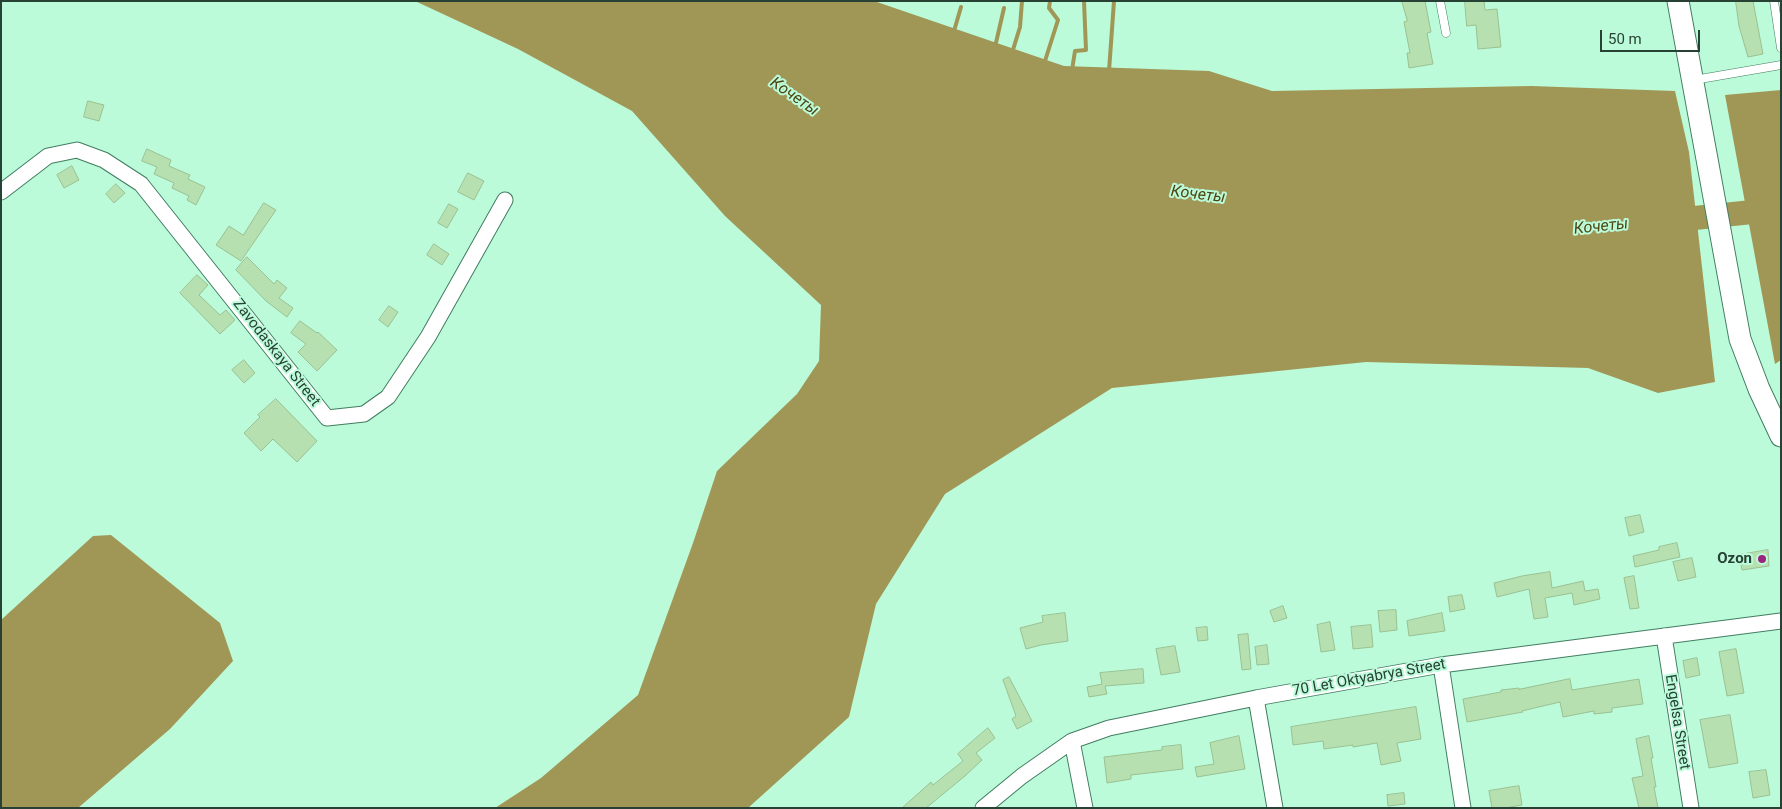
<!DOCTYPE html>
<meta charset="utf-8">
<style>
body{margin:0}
#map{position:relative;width:1782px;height:809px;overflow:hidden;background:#bcfbda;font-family:Roboto,sans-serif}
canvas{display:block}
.frame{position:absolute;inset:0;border:2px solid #274134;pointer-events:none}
.scale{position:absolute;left:1600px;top:30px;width:100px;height:22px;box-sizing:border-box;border:2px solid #274134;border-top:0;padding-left:6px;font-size:15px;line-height:18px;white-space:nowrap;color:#274134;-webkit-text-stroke:4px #bcfbda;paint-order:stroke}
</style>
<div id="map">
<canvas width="1782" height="809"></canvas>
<div class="frame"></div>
<div class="scale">50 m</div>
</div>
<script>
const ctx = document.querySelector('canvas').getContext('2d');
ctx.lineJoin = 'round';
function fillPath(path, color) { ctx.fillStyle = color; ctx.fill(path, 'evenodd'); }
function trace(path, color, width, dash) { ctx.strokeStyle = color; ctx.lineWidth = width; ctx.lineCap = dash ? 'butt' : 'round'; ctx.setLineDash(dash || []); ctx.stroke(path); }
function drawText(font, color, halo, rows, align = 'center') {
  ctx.font = font + ' Roboto,sans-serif'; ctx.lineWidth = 4; ctx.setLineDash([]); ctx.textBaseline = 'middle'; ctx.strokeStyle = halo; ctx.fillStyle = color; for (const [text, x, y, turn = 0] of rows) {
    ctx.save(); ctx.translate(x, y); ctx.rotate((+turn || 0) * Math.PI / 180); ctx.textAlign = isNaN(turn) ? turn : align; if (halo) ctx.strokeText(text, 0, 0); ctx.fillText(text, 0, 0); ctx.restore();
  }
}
const water = new Path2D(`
 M415,1H874L1064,66L1209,71L1272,91L1531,86L1675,91L1689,152L1715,382L1658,393L1588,368L1366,362L1112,388L945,494L876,604L849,717L748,808H495L541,778L638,695L693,543L717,471L797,394L819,361L821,305L725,216L632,111L518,49Z
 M1781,90V360L1775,364L1725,95Z
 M111,535L220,623L233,661L170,729L78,808H1V620L93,536Z`);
const stream = new Path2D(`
 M954,31L961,7
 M995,47L1004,8
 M1012,53L1020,27L1022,1
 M1044,64L1058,20L1049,8L1050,1
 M1072,70L1075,51L1086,50L1084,1
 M1109,71L1114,1`);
const river = new Path2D(`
 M1666,221L1781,209`);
const building = new Path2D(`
 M1402,1H1425L1431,32L1427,33L1433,64L1409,68L1407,53H1410L1404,22L1407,21Z
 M1465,1H1484L1485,10L1497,9L1501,47L1478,49L1476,25L1467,26Z
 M1736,1H1753L1763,54L1748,57L1739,26Z
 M88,101L104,105L99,121L84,117Z
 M147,149L171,160L169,166L190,175L188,179L205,187L196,205L187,200L189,196L172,188L174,183L154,174L157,167L142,161Z
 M72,166L79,180L64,188L57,175Z
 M468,173L484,181L474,200L458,192Z
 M116,184L125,193L114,203L106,194Z
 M264,203L276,210L241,261L216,245L229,226L243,235Z
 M449,204L458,209L447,228L438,223Z
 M434,244L449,254L442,265L427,255Z
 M247,257L274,284L277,280L287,288L279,298L293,308L287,317L266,301L236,270Z
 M197,275L208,285L199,295L220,315L226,310L235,320L220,334L180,293Z
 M389,306L398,312L388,327L379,320Z
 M300,321L317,333L318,332L337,350L317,371L298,352L306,344L291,333Z
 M244,360L255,373L244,383L232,370Z
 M276,399L317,441L297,462L273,439L261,451L244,433L260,417L258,415Z
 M1640,515L1644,532L1629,536L1625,518Z
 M1677,543L1680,557L1635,567L1633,556L1659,550V547Z
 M1768,550L1769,566L1742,570L1739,555Z
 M1692,558L1696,577L1678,581L1673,562Z
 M1550,572L1552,588L1583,581L1585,591L1598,589L1600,599L1574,605L1572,593L1545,598L1548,617L1534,619L1529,589L1497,597L1494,583L1522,576Z
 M1634,576L1639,608L1630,609L1624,578Z
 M1462,595L1465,609L1450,612L1448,597Z
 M1283,606L1287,618L1274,622L1270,611Z
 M1396,610L1397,630L1380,632L1378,611Z
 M1065,613L1068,641L1041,645L1026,649L1020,628L1043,622L1042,616Z
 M1442,613L1445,631L1409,636L1407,621Z
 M1330,622L1335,650L1321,652L1317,625Z
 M1371,625L1373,647L1353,649L1351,627Z
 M1207,627L1208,640L1198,641L1196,628Z
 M1248,634L1251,669L1242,670L1238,635Z
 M1267,645L1269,664L1257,665L1255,647Z
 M1175,646L1180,672L1161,675L1156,649Z
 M1736,649L1744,693L1727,696L1719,652Z
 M1697,658L1700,675L1686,678L1683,661Z
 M1143,669L1144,683L1105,686L1107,694L1089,697L1087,687L1102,684L1100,673Z
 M1009,677L1032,721L1017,729L1012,719L1016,716L1003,680Z
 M1570,679L1572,690L1639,679L1643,704L1612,708V712L1594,714V711L1563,717L1560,702L1522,711L1523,712L1467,722L1463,699L1501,692V690L1519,688V689Z
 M1416,707L1421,739L1397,743L1401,761L1381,765L1377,743L1353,747V745L1324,749L1323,741L1293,745L1291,727Z
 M1730,715L1738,763L1709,768L1700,720Z
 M988,728L995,738L976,753L982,760L965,776L926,808H902L931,782L933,785L963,761L958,754Z
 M1239,736L1245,769L1197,777L1195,767L1214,764L1210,743Z
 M1649,736L1653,758H1651L1656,787H1654L1658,808H1639L1632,778L1643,776L1636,739Z
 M1181,745L1183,769L1131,775V779L1107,783L1104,757L1162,750V747Z
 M1766,770L1770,795L1753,798L1749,772Z
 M1519,786L1522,805L1505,808H1492L1489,791Z
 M1404,793L1405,804L1388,806L1387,795Z`);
const lane = new Path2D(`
 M1440,1L1446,33
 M1774,1L1781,48
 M1694,80L1781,65`);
const street = new Path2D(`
 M1,192L48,156L77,150L104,160L141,184L327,418L364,414L388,397L428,337L505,200
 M1664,636L1691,808
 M1441,665L1463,808
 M1256,698L1275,808
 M1072,741L1085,808
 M983,808L1022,776L1072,741L1109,728L1256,698L1441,665L1781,621`);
const secondary = new Path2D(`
 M1678,1L1740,339L1759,389L1781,436`);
const markers = [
 [1762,559,5,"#9c237b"]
];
const streetNames = [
 ["Zavodaskaya Street",276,353,52],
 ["70 Let Oktyabrya Street",1369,678,-10],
 ["Engelsa Street",1677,722,81]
];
const poiNames = [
 ["Ozon",1752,559]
];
const waterNames = [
 ["Кочеты",794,97,35],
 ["Кочеты",1198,195,7],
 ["Кочеты",1601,227,-6]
];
fillPath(water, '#a09756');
trace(stream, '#a09756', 4);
trace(river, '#a09756', 24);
fillPath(building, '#b6e0b0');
trace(building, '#99c192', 1);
trace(lane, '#417d61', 9);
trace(street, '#417d61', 17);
trace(secondary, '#417d61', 23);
trace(lane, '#fff', 8);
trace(street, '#fff', 15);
trace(secondary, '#fff', 21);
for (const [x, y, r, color] of markers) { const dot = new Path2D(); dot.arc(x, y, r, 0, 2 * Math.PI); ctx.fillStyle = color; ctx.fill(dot); trace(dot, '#bcfbda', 2); }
drawText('15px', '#274134', '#bcfbda', streetNames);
drawText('bold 15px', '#274134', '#bcfbda', poiNames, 'right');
drawText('italic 16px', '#4c4511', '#bcfbda', waterNames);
</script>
